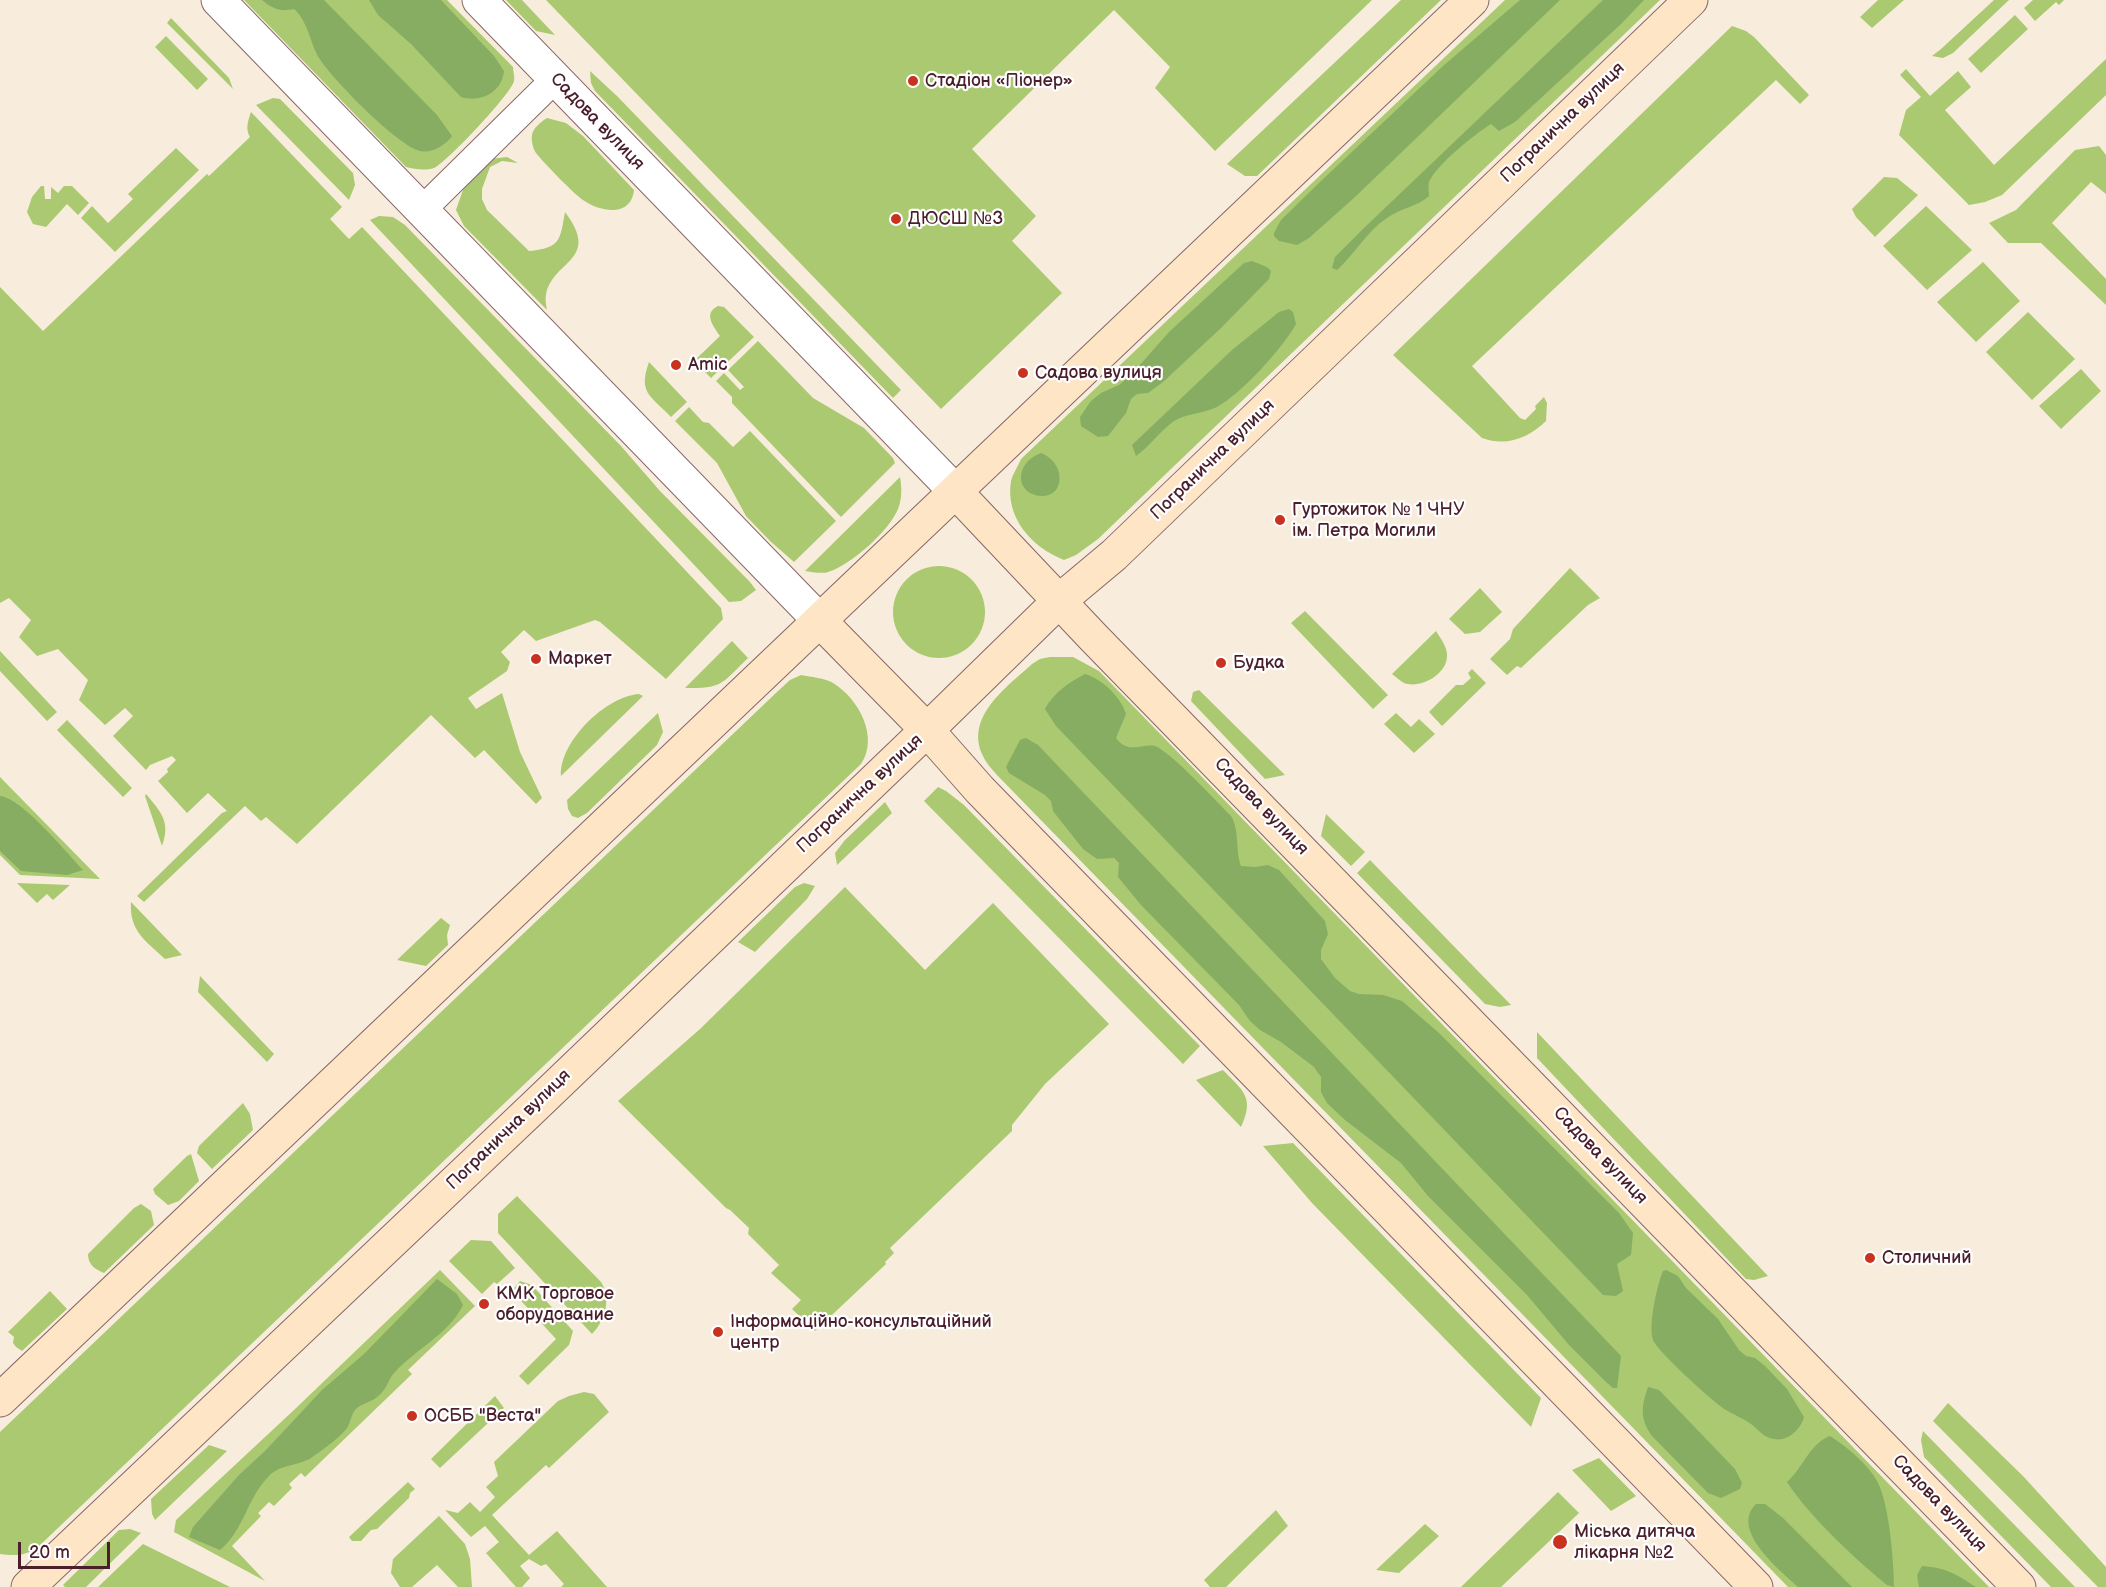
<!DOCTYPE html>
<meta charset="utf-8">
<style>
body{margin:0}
#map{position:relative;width:2106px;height:1587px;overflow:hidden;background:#f8eddc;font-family:"Balsamiq Sans",sans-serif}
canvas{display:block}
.scale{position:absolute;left:18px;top:1542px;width:92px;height:27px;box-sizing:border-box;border:3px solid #4a1f2b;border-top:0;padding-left:8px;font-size:18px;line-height:21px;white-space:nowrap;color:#4a1f2b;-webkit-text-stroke:4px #fff;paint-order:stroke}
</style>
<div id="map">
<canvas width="2106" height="1587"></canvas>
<div class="scale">20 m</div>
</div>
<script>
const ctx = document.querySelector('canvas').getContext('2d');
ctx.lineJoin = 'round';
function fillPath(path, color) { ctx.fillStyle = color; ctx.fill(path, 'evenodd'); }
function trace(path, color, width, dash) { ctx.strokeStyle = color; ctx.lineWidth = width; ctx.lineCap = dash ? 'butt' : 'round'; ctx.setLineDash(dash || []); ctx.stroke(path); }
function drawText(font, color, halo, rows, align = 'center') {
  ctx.font = font + ' "Balsamiq Sans",sans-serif'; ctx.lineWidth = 4.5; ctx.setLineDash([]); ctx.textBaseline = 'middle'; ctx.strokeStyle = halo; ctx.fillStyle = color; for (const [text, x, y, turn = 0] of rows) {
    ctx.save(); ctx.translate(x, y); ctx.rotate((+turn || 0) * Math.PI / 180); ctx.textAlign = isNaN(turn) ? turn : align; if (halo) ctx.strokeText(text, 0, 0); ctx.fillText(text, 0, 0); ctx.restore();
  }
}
const green = new Path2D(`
 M244,0H447L513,67C513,71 515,77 514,81C512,93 445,164 434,168C424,171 415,169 406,167Z
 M506,0H522L555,35L536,31Z
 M546,0H1372L1215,151L1155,88L1170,67L1114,10L972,149L1036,216L1012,241L1062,293L941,409Z
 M1401,0H1441L1257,176H1245L1227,164Z
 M1505,0H1660L1098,539L1076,555L1064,560C1031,547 1005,517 1011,481C1013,474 1018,466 1021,459Z
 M1878,0H1904L1872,28L1860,17Z
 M1994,0H2009L1953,53L1943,58L1932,56L1941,49Z
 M2033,0H2064L2059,5L2056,2L2035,21L2024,8Z
 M2015,15L2028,29L1981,73L1968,59Z
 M171,18L229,78L233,89L167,23Z
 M1732,26L1746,31L1754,37L1809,95L1800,104L1776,80L1472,366L1520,418L1525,420L1536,409L1535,406L1544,397L1547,403L1546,421C1528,438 1507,447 1482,438L1393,355Z
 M166,36L208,79L197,90L155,47Z
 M2106,59V95L2002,195L1985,202L1969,205L1899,135L1906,110L1921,97L1900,75L1906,69L1930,96L1958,71L1971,87L1945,110L1994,165Z
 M590,71L617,96L901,390L893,398L595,91L591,83Z
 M273,98L280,99L353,173L355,185L349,200L256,105Z
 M251,112L342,207L330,219L349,239L362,227L721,608L723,619L666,679L600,622L595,620L536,641L524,630L501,652L510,662L507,671L468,698L476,709L502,693L520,752L542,798L536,804L484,750L475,758L431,715L297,844L266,817L261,821L245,806L144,902L137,896L222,813L227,811L208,793L187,813L158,781L168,772L167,769L176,760L172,756L150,765L146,770L113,736L133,716L125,708L105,725L79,700L88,680L58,649L37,656L19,637L31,620L9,598L0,603V287L43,331L207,174L209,176L250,137C245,129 248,121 251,112Z
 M547,118L566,123L583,136L634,190C631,218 600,212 583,200C575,195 542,161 536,153C533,149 531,140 532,135C533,128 541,122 547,118Z
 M2099,146L2106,155V194L2091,182L2052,223L2106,279V305L2041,243H2008L1989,223L2016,210L2075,150Z
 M176,148L199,170L115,252L81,218L92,206L108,223L133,199L128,194Z
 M507,157L518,163L502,161L490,167L482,189V199L487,210L529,251C561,248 560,240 565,212C602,261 552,260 546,295C545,299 546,305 547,310L464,226L456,210L464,187L490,159Z
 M1884,177L1897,178L1918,195L1875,237L1856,217L1852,209Z
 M41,186H44L45,199H51V187L58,193L64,186H72L89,203L78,215L67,204L46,227L33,224L27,212L32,197Z
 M1926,206L1972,250L1927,290L1883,246Z
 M379,216L393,217L405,225L621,446L660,491L750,582L756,590L741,601L729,602L370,220Z
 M1983,262L2020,301L1976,342L1937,302Z
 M718,306L724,307L754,337L711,378L694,361L720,336C713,326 703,313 718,306Z
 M2028,312L2075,359L2032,400L1986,352Z
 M758,341L813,398L864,428L893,458L895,463L841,517L732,403V397L716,381L724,373L740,390L744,387L728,370Z
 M649,362L687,402L671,417C650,395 638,393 649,362Z
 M2081,369L2101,391L2061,429L2039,406Z
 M689,407L703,422L709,423L733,447L750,431L836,521L794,562L770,541L746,516L717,463L675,421Z
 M900,477C902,488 902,499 898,509C889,531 851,565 828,572C822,574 811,572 805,571Z
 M893 612a46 46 0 1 1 92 0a46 46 0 1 1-92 0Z
 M1570,568L1600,598L1588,605L1521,668L1517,666L1507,675L1490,659L1510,639L1513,629Z
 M1480,588L1502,612L1480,632L1465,634L1449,619Z
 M1305,611L1388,695L1373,709L1291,623Z
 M1436,631C1441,639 1448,648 1447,657C1446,675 1420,689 1404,683C1400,681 1395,676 1392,674Z
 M732,641L748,658C722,683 723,689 685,688Z
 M0,651L57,712L47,721L0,671Z
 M1050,657H1073L1099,671L1989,1587H1788L997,775C992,769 986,763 983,756C964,717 1007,687 1032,664L1040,659Z
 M1472,669L1486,683L1442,726L1429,712L1456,685H1463L1471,678L1468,673Z
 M801,675C811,677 825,678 833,683C859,699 879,737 861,764L38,1547C25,1556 16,1556 0,1554V1432L777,692L790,680Z
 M1199,690L1285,775L1265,779L1191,701L1193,692Z
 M639,694L643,696L561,776C559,742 606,696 639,694Z
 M658,713L663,732L657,745L587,813L578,818L572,816L568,809L567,800Z
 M1396,713L1411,727L1419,719L1435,734L1414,753L1384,724Z
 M67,720L132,788L123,797L57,730Z
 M0,777L100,879L20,875L0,855Z
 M938,787L946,791L964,805L1200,1046L1183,1064L924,801Z
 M146,794C161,812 171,822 162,846L145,796Z
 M885,802L892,813L837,865L835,853L845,840Z
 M1326,814L1365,852L1351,866L1321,836Z
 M1370,860L1511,1005L1500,1007L1485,1004L1357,873Z
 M17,883L70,885L53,900L47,894L37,903Z
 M804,883L815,886L807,899L755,952L738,942L795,887Z
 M845,887L925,970L993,903L1109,1024L1045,1084L1012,1125V1131L890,1248L894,1253L885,1262L886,1264L815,1331L792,1309L801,1300L771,1273L779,1265L748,1234L749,1228L730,1210L726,1208L618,1101L700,1029Z
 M131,902L182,955L165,959C146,941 129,931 131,902Z
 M441,918L450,925L447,935L448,945L426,966L397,960Z
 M200,976L274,1054L267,1062L198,992Z
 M1537,1032L1768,1276L1754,1280L1746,1279L1537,1058Z
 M1223,1070C1243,1091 1255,1097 1241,1127L1196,1080Z
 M243,1103L250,1114L253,1130L212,1169L197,1153L199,1146Z
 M1293,1143L1541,1398L1531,1427L1312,1203L1263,1146Z
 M191,1154L199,1181L179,1201L168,1205L155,1194L153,1189L187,1156Z
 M517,1196L601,1282C611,1298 606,1320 592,1334L498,1233V1214Z
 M141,1204L151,1211L154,1225L104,1273C95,1269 88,1265 88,1254L134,1208Z
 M471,1240L491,1241L515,1268L497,1284L494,1282L482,1294L449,1261Z
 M440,1270L475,1306L408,1370L412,1374L305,1477L301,1473L289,1484L292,1488L274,1506L269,1502L258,1513L261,1516L232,1546L265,1581L174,1532L176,1520L294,1410Z
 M520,1281L532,1285L573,1331L569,1345L528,1385L519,1376L556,1339L512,1291Z
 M50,1291L67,1309L22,1351L16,1347L13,1343L14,1337L8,1332Z
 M584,1392L594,1394L609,1412L549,1468L546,1465L492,1515L529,1555L557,1531L607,1587H561L564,1584L546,1564L541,1566L529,1559L520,1566L530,1578L522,1587H516L486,1553L499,1542L485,1526L471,1537L445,1510L458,1513L470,1502L480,1512L495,1497L486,1487L498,1476L494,1462L558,1401L569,1396Z
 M495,1396L504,1408L440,1468L431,1459Z
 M1948,1403L2023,1476L2106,1567V1587H2098L1933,1421Z
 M1923,1431L2075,1587H2051L1924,1457L1921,1440Z
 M209,1445L227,1451L155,1520L152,1514L151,1499Z
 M1599,1458L1636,1496L1611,1511L1572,1470Z
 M408,1482L415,1489L410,1493L409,1498L377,1529L371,1530L361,1541H352L349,1537Z
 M1558,1492L1579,1513L1501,1587H1461Z
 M1276,1510L1288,1526L1226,1587H1210L1204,1580Z
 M439,1516L465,1544L470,1559L472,1587H458L437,1565L412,1587H400L391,1573L393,1559Z
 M1425,1524L1439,1536L1399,1573L1376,1570Z
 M130,1529L141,1533L86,1587H65L63,1585L119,1530Z
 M143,1544L230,1587H98Z`);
const forest = new Path2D(`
 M262,0H324L437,115L452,136C446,145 431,154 420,151C398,146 332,79 319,58C310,43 308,21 294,9C280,12 273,9 262,0Z
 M369,0H441L494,56L504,71C502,92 481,103 461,97L411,44L378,15Z
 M1520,0H1560L1355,197L1309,238L1297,245L1279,241L1274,236V233L1281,220L1320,182L1443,66Z
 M1603,0H1644L1621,24L1515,122L1499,131L1491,124C1475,134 1436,165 1429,182C1428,185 1429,191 1429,196C1417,207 1400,208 1387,218C1366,232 1355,254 1337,270L1332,268L1335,257L1364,228Z
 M1252,261L1267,267L1271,271L1269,279L1221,328L1163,382L1148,393L1137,394L1131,399L1126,413L1108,436L1098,437L1081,426L1080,417L1091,401L1101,393L1119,385L1131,375L1169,332L1244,263Z
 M1289,309L1293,312L1296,324C1282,349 1242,393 1217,407C1202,414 1187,413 1174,421C1160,431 1150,446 1136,456L1132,445L1232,350L1279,312Z
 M1041,453C1065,462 1066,495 1043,496C1015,496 1013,463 1041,453Z
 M1085,674C1102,679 1121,697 1126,714L1116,738C1128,755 1143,743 1155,746C1171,752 1217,802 1231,816C1240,831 1235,850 1241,866L1255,867L1268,865L1279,870L1325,921L1328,934L1321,950V959L1335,978L1350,991L1359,994L1383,995L1402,1001L1439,1033L1619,1213L1633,1233L1631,1255L1617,1264L1623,1291L1616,1296L1603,1295L1056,726L1045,709C1053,693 1070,682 1085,674Z
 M1026,738L1038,745L1621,1356L1617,1388H1613L1606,1382L1569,1345L1527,1295L1428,1196L1401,1163L1345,1120L1327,1103L1321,1092V1077L1314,1067L1281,1042L1260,1030L1250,1021L1239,1005L1141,905L1118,877L1119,863L1114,858L1097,859L1083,849L1053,811L1051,801L1045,795L1009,773L1006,767L1020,740Z
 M0,796C22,798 67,853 83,870L67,875L21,871L0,851Z
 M1666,1270L1678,1276L1686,1288L1718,1319L1739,1350L1746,1356L1755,1358L1765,1366L1787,1389L1804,1417C1801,1429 1788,1442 1774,1439C1764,1438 1758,1429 1751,1424C1743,1418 1734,1415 1726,1410C1713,1402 1658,1352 1653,1340C1648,1326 1657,1285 1663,1271Z
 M437,1279L457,1294L463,1305C449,1334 416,1349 395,1372C387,1380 388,1389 377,1397C371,1402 363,1403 357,1408C351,1413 351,1422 347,1428C341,1437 321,1451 311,1458C298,1466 282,1464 270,1475C247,1497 245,1529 220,1550L189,1537L193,1527L239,1475L266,1450L322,1390L364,1354Z
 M1648,1387L1659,1390L1735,1469L1742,1483L1740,1489L1721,1498L1708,1493L1652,1436C1640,1419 1641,1407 1648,1387Z
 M1830,1436C1847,1447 1867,1463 1877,1481C1889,1502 1894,1562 1894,1587L1887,1585C1855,1559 1809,1516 1787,1482C1803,1468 1810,1443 1830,1436Z
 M1756,1504H1765L1783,1518L1852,1587H1798C1781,1571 1729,1530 1756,1504Z
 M1922,1566C1947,1568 1956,1574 1976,1587H1919L1917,1575Z`);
const minor = new Path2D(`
 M422,210L555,79`);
const tertiary = new Path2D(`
 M218,0L820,621
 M479,0L956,492`);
const secondary = new Path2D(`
 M956,492L1094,638L2019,1587
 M820,621L927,730L980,790L1756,1587
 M0,1400L1472,0
 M28,1587L535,1106L927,730L1059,601L1114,555L1691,0`);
const markers = [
 [913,81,6,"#c8321e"],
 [896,219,6,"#c8321e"],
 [676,365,6,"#c8321e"],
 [1023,373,6,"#c8321e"],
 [1280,520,6,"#c8321e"],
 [536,659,6,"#c8321e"],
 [1221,663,6,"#c8321e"],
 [1870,1258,6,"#c8321e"],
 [484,1304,6,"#c8321e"],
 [718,1332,6,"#c8321e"],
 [412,1416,6,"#c8321e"],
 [1560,1542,8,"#c8321e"]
];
const poiNames = [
 ["Стадіон «Піонер»",925,81],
 ["ДЮСШ №3",908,219],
 ["Amic",688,365],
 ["Садова вулиця",1035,373],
 ["Гуртожиток № 1 ЧНУ",1292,510],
 ["ім. Петра Могили",1292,531],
 ["Маркет",548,659],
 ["Будка",1233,663],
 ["Столичний",1882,1258],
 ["КМК Торговое",496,1294],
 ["оборудование",496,1315],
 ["Інформаційно-консультаційний",730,1322],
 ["центр",730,1343],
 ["ОСББ \"Веста\"",424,1416],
 ["Міська дитяча",1574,1532],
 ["лікарня №2",1574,1553]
];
const streetNames = [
 ["Садова вулиця",597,122,46],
 ["Погранична вулиця",1563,123,-44],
 ["Погранична вулиця",1213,460,-44],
 ["Погранична вулиця",860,794,-43],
 ["Садова вулиця",1261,807,46],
 ["Погранична вулиця",509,1130,-44],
 ["Садова вулиця",1600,1156,46],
 ["Садова вулиця",1939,1504,46]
];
fillPath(green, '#aac971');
fillPath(forest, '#87ad63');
trace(minor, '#876769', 29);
trace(tertiary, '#876769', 35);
trace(secondary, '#876769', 35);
trace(minor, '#fff', 27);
trace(tertiary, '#fff', 33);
trace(secondary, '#fde5c5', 33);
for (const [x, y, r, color] of markers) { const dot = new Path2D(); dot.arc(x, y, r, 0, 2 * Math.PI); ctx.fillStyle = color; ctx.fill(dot); trace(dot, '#fff', 2); }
drawText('18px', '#4a1f2b', '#fff', poiNames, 'left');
drawText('18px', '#4a1f2b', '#fff', streetNames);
</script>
